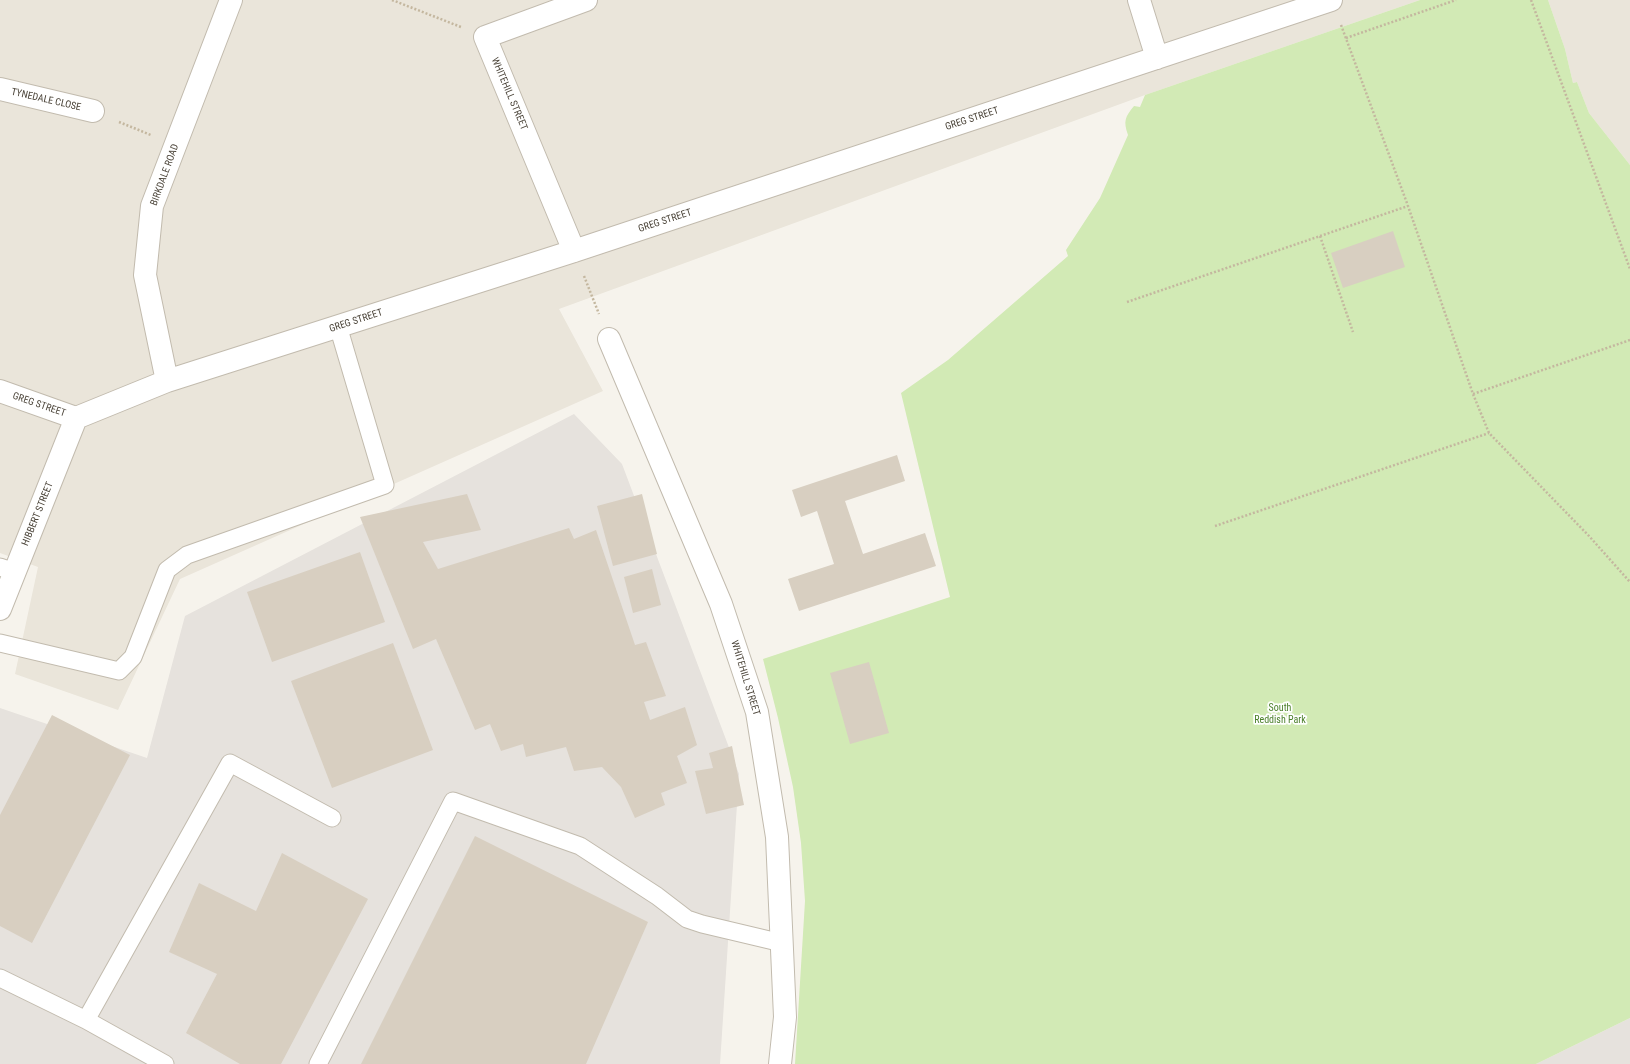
<!DOCTYPE html>
<style>
body{margin:0}
canvas{display:block;background:#f6f3ec}
</style>
<canvas width="1630" height="1064"></canvas>
<script>
const ctx = document.querySelector('canvas').getContext('2d');
ctx.lineJoin = 'round';
function fillPath(path, color) { ctx.fillStyle = color; ctx.fill(path, 'evenodd'); }
function trace(path, color, width, dash) { ctx.strokeStyle = color; ctx.lineWidth = width; ctx.lineCap = dash ? 'butt' : 'round'; ctx.setLineDash(dash || []); ctx.stroke(path); }
function drawText(font, color, halo, rows, align = 'center') {
  ctx.font = font + ' "Roboto Condensed",sans-serif'; ctx.lineWidth = 3.5; ctx.setLineDash([]); ctx.textBaseline = 'middle'; ctx.strokeStyle = halo; ctx.fillStyle = color; for (const [text, x, y, turn = 0] of rows) {
    ctx.save(); ctx.translate(x, y); ctx.rotate((+turn || 0) * Math.PI / 180); ctx.textAlign = isNaN(turn) ? turn : align; if (halo) ctx.strokeText(text, 0, 0); ctx.fillText(text, 0, 0); ctx.restore();
  }
}
const residential = new Path2D(`
 M0,0H1420L1145,95L559,309L603,391L180,579L118,710L15,674L38,567L0,553Z
 M1548,0H1630V165L1589,113L1577,82L1573,83L1565,49Z`);
const industrial = new Path2D(`
 M574,414L622,464L739,774L720,1064H0V708L147,758L185,616Z
 M1630,1018V1064H1536Z`);
const green = new Path2D(`
 M1420,0H1548L1565,49L1573,83L1577,82L1589,113L1630,165V1018L1536,1064H795L805,901L801,843L793,787L778,718L763,659L950,597L901,393L948,360L1068,256L1066,250L1100,198L1128,135C1123,121 1125,117 1134,106L1140,107L1145,95Z`);
const building = new Path2D(`
 M1393,231L1405,267L1343,288L1331,253Z
 M897,455L905,481L845,501L863,554L925,533L936,566L799,611L788,579L834,564L817,511L801,517L792,490Z
 M467,494L481,530L423,542L438,569L569,528L574,539L596,530L635,645L646,642L666,696L644,702L650,720L685,707L697,745L677,756L687,783L661,793L665,805L635,818L621,787L602,767L574,771L566,747L526,757L523,744L501,751L490,724L475,730L436,639L413,649L360,517Z
 M642,494L657,554L613,566L597,506Z
 M360,552L385,622L272,662L247,592Z
 M652,569L661,605L633,613L624,577Z
 M393,643L433,750L332,788L291,681Z
 M869,662L889,733L850,744L830,673Z
 M52,715L130,755L32,943L0,926V815Z
 M732,746L744,805L706,814L695,771L713,768L709,753Z
 M475,836L648,922L586,1064H361Z
 M282,853L368,899L281,1064H240L186,1033L217,974L169,952L199,883L256,911Z`);
const path = new Path2D(`
 M392,0L461,27
 M1531,0L1630,269
 M1341,25L1408,206L1473,394L1489,433L1589,536L1630,582
 M1346,38L1456,0
 M119,122L151,135
 M1320,236L1353,332
 M584,276L599,314
 M1127,302L1408,206
 M1473,394L1630,340
 M1215,526L1489,433`);
const service = new Path2D(`
 M0,567L15,572
 M0,643L119,671L133,657L167,570L187,555L385,485L338,326
 M0,978L86,1020L230,763L332,818
 M86,1020L165,1064
 M318,1064L453,801L580,846L657,896L687,919L702,924L782,943`);
const minor = new Path2D(`
 M1139,0L1157,58
 M0,89L93,111
 M574,251L485,37L586,0
 M609,339L721,604L757,712L777,837L785,1017L780,1064
 M167,381L145,275L152,206L231,0
 M0,391L76,418L167,381L574,251L1331,0
 M0,609L76,418`);
const streetNames = [
 ["WHITEHILL STREET",509,94,67],
 ["TYNEDALE CLOSE",46,100,13],
 ["GREG STREET",972,119,-18],
 ["BIRKDALE ROAD",165,175,-70],
 ["GREG STREET",665,221,-18],
 ["GREG STREET",356,321,-18],
 ["GREG STREET",39,405,19],
 ["HIBBERT STREET",38,514,-68],
 ["WHITEHILL STREET",745,678,73]
];
const parkNames = [
 ["South",1280,708],
 ["Reddish Park",1280,720]
];
fillPath(residential, '#eae5da');
fillPath(industrial, '#e6e2dd');
fillPath(green, '#d2eab5');
fillPath(building, '#d8cfc1');
trace(service, '#c2bbae', 19);
trace(minor, '#c2bbae', 24);
trace(path, '#c4b79f', 2.5, [2, 2]);
trace(service, '#fff', 17);
trace(minor, '#fff', 22);
drawText('10px', '#4b4439', '#fff', streetNames);
drawText('10px', '#4a7f2a', '#fff', parkNames);
</script>
